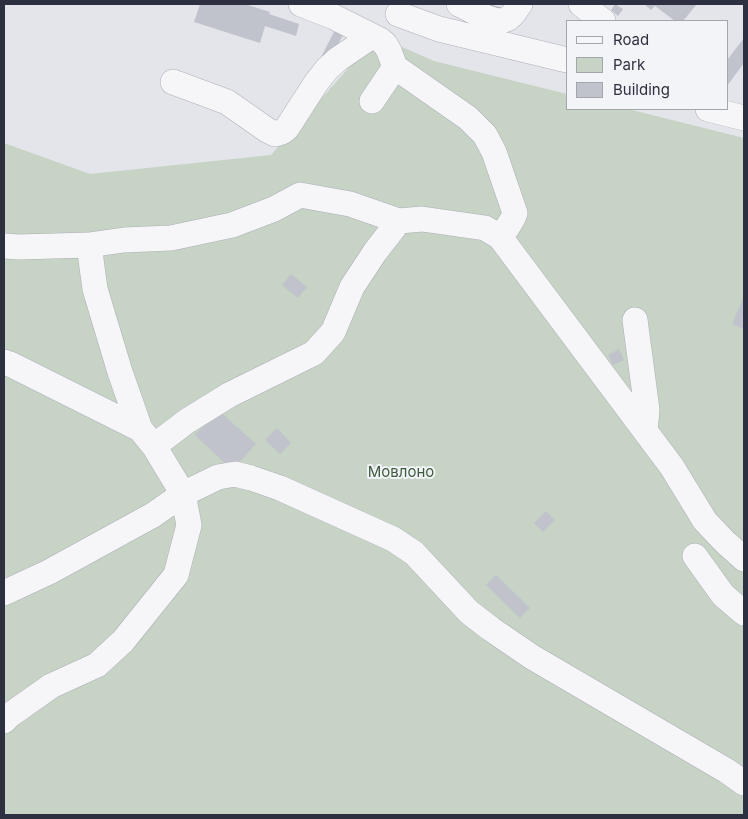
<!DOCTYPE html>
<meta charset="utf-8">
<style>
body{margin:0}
#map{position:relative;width:748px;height:819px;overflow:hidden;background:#e3e5ea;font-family:Inter,sans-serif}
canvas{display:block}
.frame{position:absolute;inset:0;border:5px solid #2d3040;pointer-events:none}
.legend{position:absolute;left:566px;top:20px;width:162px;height:90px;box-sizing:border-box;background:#f3f4f7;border:1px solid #a4a6ae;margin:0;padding:6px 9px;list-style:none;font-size:15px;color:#2d3040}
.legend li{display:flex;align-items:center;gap:10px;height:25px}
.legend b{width:25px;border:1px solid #a4a6ae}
</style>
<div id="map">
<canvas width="748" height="819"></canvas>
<div class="frame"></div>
<ul class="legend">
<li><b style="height:6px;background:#f6f6f8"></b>Road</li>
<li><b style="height:14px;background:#c6d3c5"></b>Park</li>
<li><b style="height:14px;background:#c1c3cc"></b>Building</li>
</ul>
</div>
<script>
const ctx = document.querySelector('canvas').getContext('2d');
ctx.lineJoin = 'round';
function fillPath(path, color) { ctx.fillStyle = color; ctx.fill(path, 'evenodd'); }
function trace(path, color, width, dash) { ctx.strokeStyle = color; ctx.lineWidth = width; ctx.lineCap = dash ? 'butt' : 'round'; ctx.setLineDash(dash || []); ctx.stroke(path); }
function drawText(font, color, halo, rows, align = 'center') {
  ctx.font = font + ' Inter,sans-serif'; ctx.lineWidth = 4; ctx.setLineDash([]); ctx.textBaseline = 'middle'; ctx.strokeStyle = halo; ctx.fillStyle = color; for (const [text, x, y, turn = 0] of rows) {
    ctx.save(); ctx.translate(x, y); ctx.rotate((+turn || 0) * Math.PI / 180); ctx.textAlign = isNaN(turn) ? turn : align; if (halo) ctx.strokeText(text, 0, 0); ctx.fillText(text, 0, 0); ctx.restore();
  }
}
const green = new Path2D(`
 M377,36L434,61L567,94V109H628L744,138V815H4V143L90,174L271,155Z`);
const building = new Path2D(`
 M200,4H245L270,12L269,14L299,24L296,36L265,26L260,43L194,22Z
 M615,4L623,9L618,16L611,10Z
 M644,4H697L683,21H675L655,6L651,10Z
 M336,28L344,33L327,65L319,61Z
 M744,38V63L727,86V60Z
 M291,274L307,287L298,298L282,285Z
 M744,296V329L732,324Z
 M619,349L624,360L613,365L608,355Z
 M218,410L256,444L232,470L195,435Z
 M277,428L291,443L280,454L265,440Z
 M546,511L555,520L543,532L534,523Z
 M496,575L530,608L520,618L486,585Z`);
const minor = new Path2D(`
 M301,4L334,17L380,40L385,44L389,51L395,67L468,118L485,135L494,152L515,213C512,223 506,229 500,237L672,467L705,521L725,542L744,559
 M459,4C469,9 496,25 507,19C513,16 517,8 520,4
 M581,4L603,21
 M398,14L439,29L567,60
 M173,82L227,102L267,130L275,134L282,132L287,128L316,83L327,69L338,59L372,36
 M372,101L395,67
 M708,109L744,118
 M399,221L422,219L485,228L500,237
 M89,245L124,240L171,238L232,225L274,209L300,195L350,204L399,221L375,252L352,287L333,332L314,353L229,395L187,421L154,446
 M4,246L19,247L89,245L95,289L120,372L140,429L154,446L183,494L189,525L176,575L123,641L97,665L51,686L10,715L4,721
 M635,320L647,410L645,431
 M4,362L10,364L140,429
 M695,556L723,595L744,613
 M4,593L49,572L153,515L183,494L218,477L235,474L251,478L280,488L393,539L414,553L469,612L491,629L532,657L727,771L744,783`);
const parkNames = [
 ["Мовлоно",401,472]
];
fillPath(green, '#c6d3c5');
fillPath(building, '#c1c3cc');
trace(minor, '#acafb7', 26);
trace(minor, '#f6f6f8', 25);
drawText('15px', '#3c5b3b', '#f3f4f7', parkNames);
</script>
